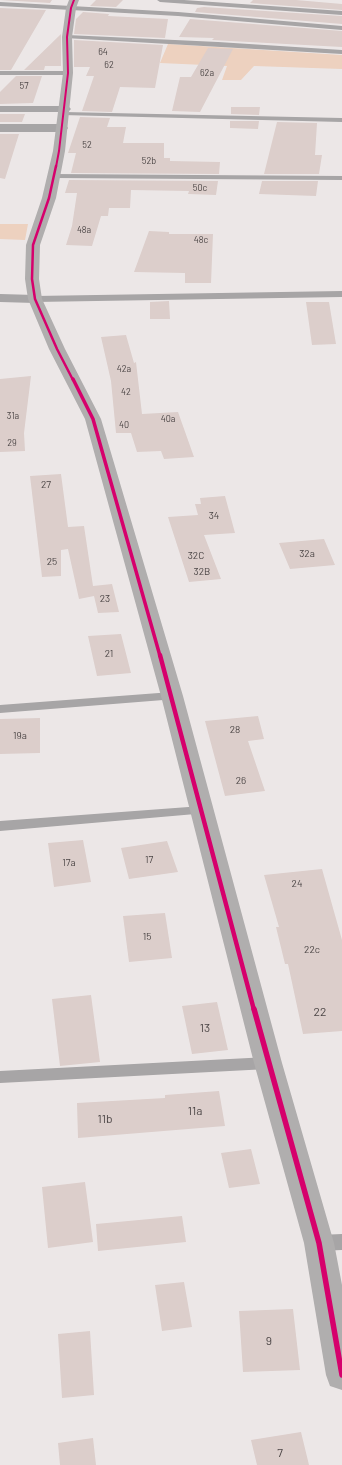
<!DOCTYPE html>
<style>
body{margin:0}
canvas{display:block;background:#ece7e7}
</style>
<canvas width="342" height="1465"></canvas>
<script>
const ctx = document.querySelector('canvas').getContext('2d');
ctx.lineJoin = 'round';
function fillPath(path, color) { ctx.fillStyle = color; ctx.fill(path, 'evenodd'); }
function trace(path, color, width, dash) { ctx.strokeStyle = color; ctx.lineWidth = width; ctx.lineCap = dash ? 'butt' : 'round'; ctx.setLineDash(dash || []); ctx.stroke(path); }
function drawText(font, color, halo, rows, align = 'center') {
  ctx.font = font + ' Barlow,sans-serif'; ctx.lineWidth = 3.5; ctx.setLineDash([]); ctx.textBaseline = 'middle'; ctx.strokeStyle = halo; ctx.fillStyle = color; for (const [text, x, y, turn = 0] of rows) {
    ctx.save(); ctx.translate(x, y); ctx.rotate((+turn || 0) * Math.PI / 180); ctx.textAlign = isNaN(turn) ? turn : align; if (halo) ctx.strokeText(text, 0, 0); ctx.fillText(text, 0, 0); ctx.restore();
  }
}
const green = new Path2D(`
 M168,44L342,55V69L254,66L241,80H222L227,66L160,63Z
 M0,224H28L25,240L0,239Z`);
const building = new Path2D(`
 M0,0H52L50,3Z
 M96,0H123L116,7L90,6Z
 M253,0H296L342,4V10L250,3Z
 M204,7L342,16V24L195,12L197,8Z
 M0,8L46,10L11,70H0Z
 M83,12L109,14L108,16L168,19L165,38L74,34L76,19Z
 M190,19L342,31V47L212,40L214,38L179,37Z
 M61,34V66H45L44,70H24Z
 M74,40L163,45L155,88L120,87L112,112L82,111L94,76H86L90,67H74Z
 M208,48L233,49L200,112L172,111L180,77H191Z
 M16,76H42L33,103L0,104V92Z
 M231,107H260L259,115L231,114Z
 M0,114H25L22,122H0Z
 M80,117L110,118L107,127H126L123,143H164V158H170V161L220,162L219,174L71,173L76,153H68Z
 M230,121H259L258,129L230,128Z
 M277,122L317,123L315,155H322L319,174H264Z
 M0,134H19L5,179L0,178Z
 M69,180L218,181L216,195L188,194L189,191L131,190L130,208H109L108,216H101L92,246L66,245L72,226L77,193H65Z
 M262,181H318L316,196L259,194Z
 M149,231L169,232V234H213L211,283H185V273L134,272Z
 M169,301L170,319H150V302Z
 M306,302H329L336,344L312,345Z
 M126,335L134,363L136,362L142,414L178,412L194,457L164,459L161,451L137,452L131,433H116L111,381L101,337Z
 M31,376L24,433L25,451L0,452V379Z
 M61,474L68,527L84,526L93,586L112,584L119,612L98,613L94,596L79,599L68,549L61,550V576L42,577L30,476Z
 M225,496L235,533L204,535L221,579L189,582L168,517L198,515L195,504H201L200,498Z
 M324,539L335,565L290,569L279,543Z
 M121,634L131,673L97,676L88,636Z
 M258,716L264,739L248,741L265,791L225,796L205,721Z
 M40,718V753L0,754V719Z
 M83,840L91,882L54,887L48,843Z
 M167,841L178,872L129,879L121,848Z
 M322,869L342,940V1031L303,1034L288,964H285L276,927H279L264,875Z
 M165,913L172,958L129,962L123,916Z
 M91,995L100,1062L60,1066L52,999Z
 M217,1002L228,1050L192,1054L182,1006Z
 M219,1091L225,1126L78,1138L77,1103L165,1098V1095Z
 M251,1149L260,1184L229,1188L221,1153Z
 M85,1182L93,1242L48,1248L42,1187Z
 M182,1216L186,1242L98,1251L96,1224Z
 M184,1282L192,1327L162,1331L155,1285Z
 M293,1309L300,1370L243,1372L239,1311Z
 M90,1331L94,1395L62,1398L58,1334Z
 M301,1432L309,1465H257L251,1440Z
 M93,1438L96,1465H60L58,1443Z`);
const lane = new Path2D(`
 M157,0H184L342,11V15L160,2Z
 M0,2L178,12L342,26V30L178,16L0,6Z
 M67,35L218,42L342,50V54L65,38V36Z
 M0,71H68L71,73L68,75H0Z
 M64,112L342,118V122L62,115V113Z
 M52,174L342,176V180L55,178L51,176Z
 M342,291V297L35,302L31,299L35,296Z
 M172,692L176,693L178,696L176,699L0,713V705Z
 M202,806L207,807L209,810L207,813L0,831V821Z
 M268,1057L274,1059L276,1063L274,1067L268,1069L0,1083V1071Z
 M342,1234V1250L319,1251L313,1248L310,1243L313,1238L319,1235Z`);
const street = new Path2D(`
 M0,106H65L69,107L71,109L69,111L65,112H0Z
 M0,124H62L66,125L68,128L66,131L62,132H0Z
 M0,294L35,295L40,296L42,299L40,302L35,303L0,302Z`);
const secondary = new Path2D(`
 M69,0H79L76,8L72,37L73,73L65,151L56,198L40,245L39,279L42,299L65,349L101,419L183,696L282,1063L334,1243L342,1285V1390L330,1386L326,1375L304,1243L254,1063L161,696L85,419L49,349L28,299L25,279L26,245L42,198L53,151L63,73L62,37L66,8Z`);
const cyclewayFar4 = new Path2D(`
 M56,167L59,151L68,73L67,37L71,8L74,0`);
const cyclewayFar3 = new Path2D(`
 M56,166L49,198L33,245L32,279L35,299L57,349L73,380`);
const cyclewayFar2 = new Path2D(`
 M73,379L93,419L160,656`);
const cyclewayFar1 = new Path2D(`
 M160,655L254,1010`);
const cycleway = new Path2D(`
 M254,1009L319,1243L342,1375`);
const farNumbernames = [
 ["64",103,52],
 ["62",109,65],
 ["62a",207,73],
 ["57",24,86],
 ["52",87,145],
 ["52b",149,161],
 ["50c",200,188],
 ["48a",84,230],
 ["48c",201,240],
 ["42a",124,369],
 ["42",126,392],
 ["31a",13,416],
 ["40a",168,419],
 ["40",124,425],
 ["29",12,443]
];
const numberNames = [
 ["27",46,485],
 ["34",214,516],
 ["32a",307,554],
 ["32C",196,556],
 ["25",52,562],
 ["32B",202,572],
 ["23",105,599],
 ["21",109,654],
 ["28",235,730],
 ["19a",20,736],
 ["26",241,781],
 ["17",149,860],
 ["17a",69,863],
 ["24",297,884],
 ["15",147,937],
 ["22c",312,950]
];
const nearNumbernames = [
 ["22",320,1012],
 ["13",205,1028],
 ["11a",195,1111],
 ["11b",105,1119],
 ["9",269,1341],
 ["7",280,1453]
];
fillPath(green, '#edd1bf');
fillPath(building, '#dccecb');
fillPath(lane, '#a7a5a6');
fillPath(street, '#a7a5a6');
fillPath(secondary, '#b0aeae');
trace(cyclewayFar4, '#d6006c', 2);
trace(cyclewayFar3, '#d6006c', 2.5);
trace(cyclewayFar2, '#d6006c', 3.5);
trace(cyclewayFar1, '#d6006c', 4.5);
trace(cycleway, '#d6006c', 5.5);
drawText('9px', '#4c4646', null, farNumbernames);
drawText('10px', '#4c4646', null, numberNames);
drawText('12px', '#4c4646', null, nearNumbernames);
</script>
